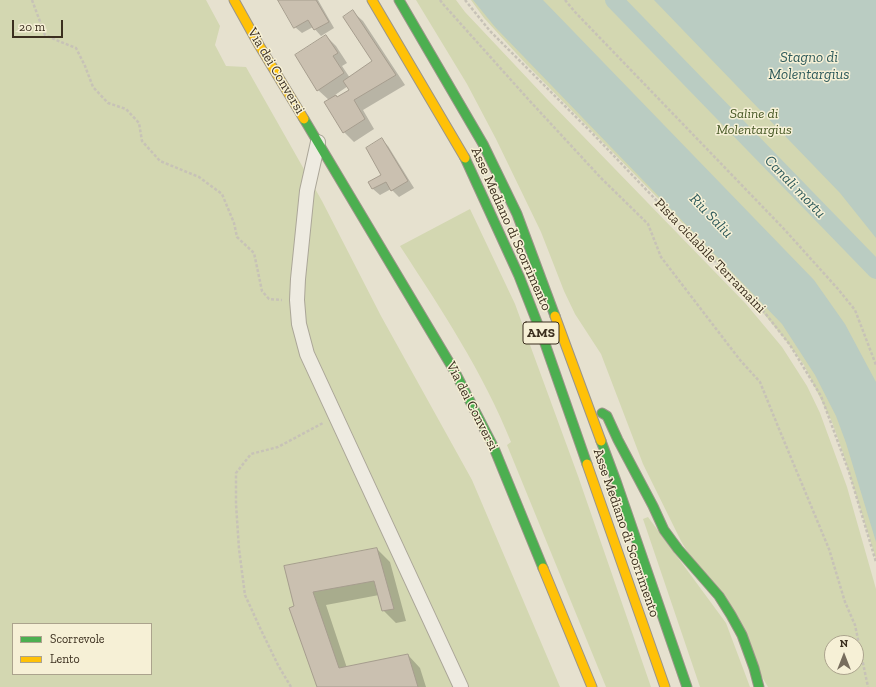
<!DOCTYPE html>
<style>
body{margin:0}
#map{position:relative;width:876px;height:687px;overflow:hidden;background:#e6e1cf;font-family:"Zilla Slab",serif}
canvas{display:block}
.legend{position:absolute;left:12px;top:623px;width:140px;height:52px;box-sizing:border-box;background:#f6f0d6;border:1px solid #aba38d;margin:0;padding:5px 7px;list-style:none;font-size:12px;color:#3b2f1f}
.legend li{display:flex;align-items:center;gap:8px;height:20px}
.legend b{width:20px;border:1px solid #aba38d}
.north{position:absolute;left:824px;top:635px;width:40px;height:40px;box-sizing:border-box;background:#f6f0d6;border:1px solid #aba38d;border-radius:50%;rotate:0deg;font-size:11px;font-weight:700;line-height:16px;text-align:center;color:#3b2f1f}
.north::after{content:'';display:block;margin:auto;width:14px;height:18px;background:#776d5d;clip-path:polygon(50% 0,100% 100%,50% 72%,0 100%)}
.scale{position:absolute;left:12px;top:20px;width:51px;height:18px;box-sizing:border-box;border:2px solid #3b2f1f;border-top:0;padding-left:5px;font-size:12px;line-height:14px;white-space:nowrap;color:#3b2f1f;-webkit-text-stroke:3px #f6f0d6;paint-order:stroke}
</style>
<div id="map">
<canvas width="876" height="687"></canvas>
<ul class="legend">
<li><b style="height:5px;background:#4caf50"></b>Scorrevole</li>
<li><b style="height:5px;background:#ffc107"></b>Lento</li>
</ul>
<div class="north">N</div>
<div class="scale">20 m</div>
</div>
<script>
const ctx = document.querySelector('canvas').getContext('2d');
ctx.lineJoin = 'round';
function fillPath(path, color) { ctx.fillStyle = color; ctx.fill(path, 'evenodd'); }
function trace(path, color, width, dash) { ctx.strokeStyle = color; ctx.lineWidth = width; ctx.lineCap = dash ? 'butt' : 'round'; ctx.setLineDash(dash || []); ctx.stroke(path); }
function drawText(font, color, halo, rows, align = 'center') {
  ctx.font = font + ' "Zilla Slab",serif'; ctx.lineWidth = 3; ctx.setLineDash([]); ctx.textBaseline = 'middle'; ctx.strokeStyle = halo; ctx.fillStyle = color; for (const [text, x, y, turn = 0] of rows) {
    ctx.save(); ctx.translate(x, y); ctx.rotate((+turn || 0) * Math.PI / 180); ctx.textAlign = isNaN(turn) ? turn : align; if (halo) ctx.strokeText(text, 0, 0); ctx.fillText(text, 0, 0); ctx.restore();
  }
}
const green = new Path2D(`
 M0,0H206L220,26L215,45L226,66L246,67L322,201L381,316L472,480L560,687H0ZM13,624H151V674H13Z
 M416,0H456L465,12L547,99L746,304L782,347L807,386L820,413L847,487L876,589V687H768L681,541L643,464L601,354L575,314L564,291L541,232L496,139L467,84ZM832,643H856V667H832Z
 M471,0H876V559L842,450L832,422L804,365L785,339L758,307L705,250L699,240L526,64L484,18Z
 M470,209L515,304L578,476L651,687H606L507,445L511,442C483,372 441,309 400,246Z
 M648,517L726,623L750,687H700L643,519Z`);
const water = new Path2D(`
 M473,0H543L814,280L845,324L876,382V542L846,443L836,416L815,375L782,324L495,27Z
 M654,0H876V238L840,193Z`);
const shadow = new Path2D(`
 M280,0H318L334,28L321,36L313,27L302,33L295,27Z
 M353,12L363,21L405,85L363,110L374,129L354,142L344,132L329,100L318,90L326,36L336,46L347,63L342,66L350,78L373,62ZM348,86L351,90L338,98L335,95Z
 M382,140L388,146L414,188L399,197L391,189L380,195L373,189L370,182L383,175Z
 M377,549L390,562L406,621L396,623L383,610L379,595L326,605L347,668L408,655L420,668L426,687H318L295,607L285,567Z`);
const canal = new Path2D(`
 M614,0L876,270`);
const building = new Path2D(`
 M278,0H316L329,22L314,30L308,20L294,28Z
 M353,10L396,75L354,100L365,119L343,133L324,102L336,95L337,97L349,90L343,81L372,61L343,17Z
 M326,35L338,53L333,56L344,73L317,91L295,55Z
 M382,138L408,181L391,191L386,182L372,189L368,182L381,175L366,148Z
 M377,548L394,609L382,611L374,581L313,592L339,668L408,654L418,687H317L289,608L294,606L284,566Z`);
const path = new Path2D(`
 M32,0L45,35L61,42L76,48L85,66L93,87L108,103L126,109L139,123L142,141L160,161L199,177L222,194L234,223L237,237L254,253L262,291L269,299L282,300
 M440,0L443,4L528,99L601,178L648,224L661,257L740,360L760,382L777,424L829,549L845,602L855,625L868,687
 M465,0L490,31L594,135L680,225L765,313L790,345L821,396L849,472L876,562
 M565,0L575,12L784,229L838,289L855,310L876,365
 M291,687L278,665L261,630L245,595L239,549L236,504V473L251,454L278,447L323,423`);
const street = new Path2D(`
 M318,142L307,191L298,279L297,300L299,324L307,354L461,687`);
const fast = new Path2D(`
 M399,0L483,144L517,214L555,316
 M304,119L455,372L494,448L543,568
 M465,158L519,276L542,335L587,464
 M602,413L607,416L618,440L653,506L664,530L678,549L719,596L731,615L742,635L754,668L759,687
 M601,441L616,481L687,687`);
const slow = new Path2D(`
 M234,0L259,45L304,119
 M372,0L465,158
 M555,316L601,441
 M587,464L665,687
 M543,568L592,687`);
const shields = [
 [541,333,36]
];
const shieldNames = [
 ["AMS",541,333]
];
const streetNames = [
 ["Via dei Conversi",276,71,59],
 ["Asse Mediano di Scorrimento",511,229,66],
 ["Pista ciclabile Terramaini",710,256,46],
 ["Via dei Conversi",472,406,63],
 ["Asse Mediano di Scorrimento",626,533,71]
];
const parkNames = [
 ["Saline di",754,114],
 ["Molentargius",754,130]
];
const waterNames = [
 ["Stagno di",809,58],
 ["Molentargius",809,75],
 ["Canali mortu",795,187,46],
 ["Riu Saliu",711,216,46]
];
fillPath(green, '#d3d7b1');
fillPath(water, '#baccc2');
fillPath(shadow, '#0003');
trace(canal, '#baccc2', 18);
fillPath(building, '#cac0b0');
trace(building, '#a69d8e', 1);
trace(street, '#aba698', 16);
trace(fast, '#9b9588', 11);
trace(slow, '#9b9588', 11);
trace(path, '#c7c2b7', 2.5, [3, 2]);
trace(street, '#eeebe1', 14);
trace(fast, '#4caf50', 9);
trace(slow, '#ffc107', 9);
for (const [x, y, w] of shields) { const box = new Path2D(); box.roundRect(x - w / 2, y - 11, w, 22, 3); ctx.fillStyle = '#f6f0d6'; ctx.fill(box); trace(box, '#3b2f1f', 1); }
drawText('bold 13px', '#3b2f1f', null, shieldNames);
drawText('14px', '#3b2f1f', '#f6f0d6', streetNames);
drawText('italic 14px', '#475825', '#f6f0d6', parkNames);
drawText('italic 15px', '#2e5a5b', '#f6f0d6', waterNames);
</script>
